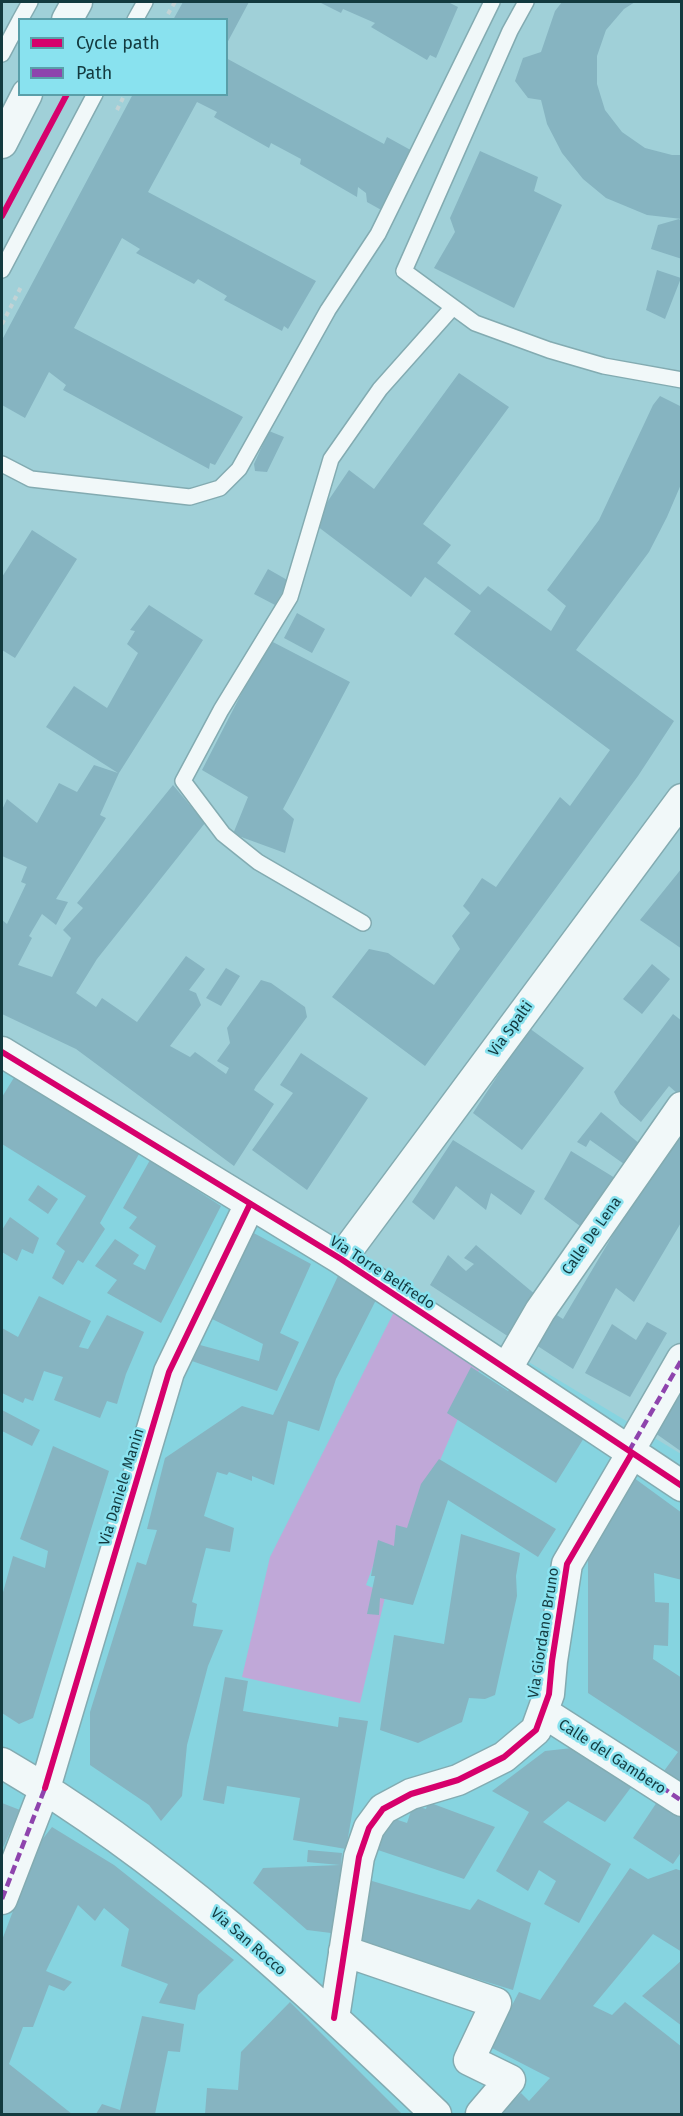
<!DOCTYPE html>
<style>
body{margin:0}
#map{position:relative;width:683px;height:2116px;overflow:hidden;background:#a0d0d8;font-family:"Fira Sans",sans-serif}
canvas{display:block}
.frame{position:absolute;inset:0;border:3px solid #133a3f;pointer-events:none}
.legend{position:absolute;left:18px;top:18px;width:210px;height:78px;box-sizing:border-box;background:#89e2ef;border:2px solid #5a9fa9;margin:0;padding:8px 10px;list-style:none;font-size:18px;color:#133a3f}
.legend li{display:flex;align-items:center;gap:12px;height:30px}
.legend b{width:30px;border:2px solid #5a9fa9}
</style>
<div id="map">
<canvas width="683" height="2116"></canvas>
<div class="frame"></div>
<ul class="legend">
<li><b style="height:8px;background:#d6006c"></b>Cycle path</li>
<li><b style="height:8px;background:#8e44ad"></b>Path</li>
</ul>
</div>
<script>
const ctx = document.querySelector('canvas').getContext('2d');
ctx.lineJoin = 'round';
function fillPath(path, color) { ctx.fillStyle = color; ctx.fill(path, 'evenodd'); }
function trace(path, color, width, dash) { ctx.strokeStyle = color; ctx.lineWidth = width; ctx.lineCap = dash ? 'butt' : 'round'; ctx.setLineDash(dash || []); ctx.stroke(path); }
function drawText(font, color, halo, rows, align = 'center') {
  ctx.font = font + ' "Fira Sans",sans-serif'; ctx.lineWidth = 5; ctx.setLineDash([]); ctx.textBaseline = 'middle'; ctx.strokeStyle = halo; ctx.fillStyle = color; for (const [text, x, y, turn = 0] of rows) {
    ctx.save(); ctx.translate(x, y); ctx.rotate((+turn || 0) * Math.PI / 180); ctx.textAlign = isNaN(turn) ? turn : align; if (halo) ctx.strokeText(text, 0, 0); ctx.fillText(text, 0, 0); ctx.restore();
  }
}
const built = new Path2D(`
 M2,1044L681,1454V2114H2Z`);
const green = new Path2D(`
 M397,1306L483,1361L399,1555L380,1547L366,1585L386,1593L360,1703L242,1677L270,1557Z`);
const building = new Path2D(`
 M183,2H249L226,45V20H173Z
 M319,2H448L458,7L436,58L430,55L427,60L371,27L375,23L343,9L341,13Z
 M562,2H635L624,9L606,30L597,56V84L605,110L622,132L645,148L672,155H682V219L647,215L606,198L583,179L562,153L547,124L541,100L528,98L515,81L523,58L541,52L555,11Z
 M226,58L384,144L387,137L416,153L383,211L367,202L366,193L358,187L357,197L300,164L301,159L271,143L269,148L214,117L217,112L197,102L148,192L316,281L288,329L284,326L282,331L224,300L227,296L198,279L194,284L136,253L140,249L122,238L74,328L243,417L215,465L210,463L209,469L63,390L66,385L49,372L25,418L2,405V340L133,94H226Z
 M480,151L538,177L534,191L562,205L514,308L434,268L455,232L450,218Z
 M679,219L682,222V259L651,249L658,225Z
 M657,270L681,278L665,319L646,310Z
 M459,373L509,407L423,524L451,545L437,563L480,595L488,586L551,631L566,606L547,590L599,520L653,405L660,396L682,407V482L667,517L649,552L576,650L674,721L638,776L425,1066L332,997L369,949L388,953L434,985L460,949L452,936L470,913L463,906L482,878L496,887L560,797L570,806L610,750L454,634L471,611L425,577L411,597L313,523L349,470L374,489Z
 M269,431L284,437L267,472L255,471L254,464Z
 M32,530L77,559L15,658L2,650V577Z
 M268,569L289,581L275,605L254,594Z
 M149,605L203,640L119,773L100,815L106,818L56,899L68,902L56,925L42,914L29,936L32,938L18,965L52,977L71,938L63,930L83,908L77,903L173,785L205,823L97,959L76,993L96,1007L102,998L137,1022L186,956L205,969L189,990L196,993L201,1005L170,1046L190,1057L195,1052L226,1074L229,1068L217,1061L230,1043L227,1028L261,980L271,983L305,1007L307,1017L256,1086L254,1090L274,1104L234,1166L76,1049L2,1014V920L7,924L26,884L21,882L27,867L2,856V810L7,799L37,823L59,783L77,792L94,765L118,773L46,727L74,686L107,708L138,653L127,644L135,631L130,630Z
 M297,613L325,629L312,653L284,638Z
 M269,640L350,682L283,809L294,819L285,853L233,834L248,797L202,770Z
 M682,868V949L640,920Z
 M652,964L670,979L642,1014L623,999Z
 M226,968L240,976L221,1006L206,998Z
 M673,1014L682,1021V1089L678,1094L669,1086L641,1122L620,1104L614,1092Z
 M529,1028L584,1068L522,1150L473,1113Z
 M301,1053L368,1098L307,1190L252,1150L293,1093L280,1085Z
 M15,1076L139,1154L100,1223L105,1229L83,1263L78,1260L63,1285L52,1278L65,1251L56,1244L86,1196L2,1144V1097Z
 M601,1112L640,1144L624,1164L590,1140L586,1147L577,1142Z
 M682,1129V1221L634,1302L616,1288L573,1369L533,1343L549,1310L563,1319L659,1157Z
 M453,1140L535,1191L521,1215L491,1193L486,1210L456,1186L434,1220L412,1202Z
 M571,1151L615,1178L580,1226L544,1199Z
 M150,1160L221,1206L161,1323L107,1293L117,1280L95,1266L115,1239L139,1255L133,1264L145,1270L156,1246L129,1228L137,1217L123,1208Z
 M38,1185L58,1199L48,1214L28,1200Z
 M10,1217L39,1238L33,1254L22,1249L17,1261L2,1252V1230Z
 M250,1231L311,1264L280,1333L299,1342L277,1391L192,1361L200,1345L259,1361L263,1344L206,1316Z
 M476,1245L536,1295L512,1339L430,1285L448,1255L466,1271L474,1264L464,1258Z
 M337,1273L377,1298L336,1379L319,1431L288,1421L274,1485L252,1476V1481L229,1472L227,1475L217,1472L204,1516L234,1528L230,1552L206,1548L192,1602L197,1604L193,1626L223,1630L208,1666L187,1745L182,1796L161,1821L149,1805L90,1765V1712L137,1562L146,1565L157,1530L147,1529L165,1458L242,1406L273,1415L338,1276Z
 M39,1296L91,1321L79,1347L88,1349L107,1315L144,1332L126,1374L117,1404L107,1401L100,1418L54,1400L63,1377L44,1371L33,1401L25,1398L23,1403L2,1393V1328L18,1337Z
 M647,1322L667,1333L630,1397L585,1373L612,1324L636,1340Z
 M471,1367L508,1391L511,1389L587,1433L556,1483L447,1413Z
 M682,1368V1452L648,1428Z
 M2,1410L40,1430L32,1446L2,1431Z
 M53,1446L109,1471L33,1718L19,1724L2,1713V1596L13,1556L45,1568L48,1551L20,1539Z
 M439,1459L556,1529L538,1557L448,1500L413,1605L380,1598L379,1615L367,1614L375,1576H371L378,1540L394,1546L396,1525L407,1528L421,1484Z
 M630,1475L682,1513V1580L654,1573L655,1602L669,1603L668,1646L654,1645L653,1659L682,1678V1789L661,1775L678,1752L588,1693V1559Z
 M461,1534L520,1553L516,1576L517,1596L495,1695L485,1699L469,1698L462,1722L418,1743L380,1730L394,1635L444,1644Z
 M225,1677L248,1681L243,1711L338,1727L339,1717L368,1721L346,1849L293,1840L300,1798L227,1786L224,1804L203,1800Z
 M572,1748L632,1786L605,1822L568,1801L543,1822L611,1864L579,1923L544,1904L556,1881L539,1870L528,1891L496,1871L529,1812L492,1791L545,1751Z
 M661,1796L682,1809V1851L673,1864L633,1838Z
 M428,1802L495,1827L464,1879L378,1850L389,1817L407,1823L413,1805L426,1809Z
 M2,1803L20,1810L2,1850Z
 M52,1827L114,1865L234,1960L198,1995L195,2010L159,2003L168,1984L121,1966L129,1929L104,1908L95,1921L78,1905L46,1971L72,1982L64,1991L49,1985L33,2027H23L9,2064L72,2114H2V1940L38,1845Z
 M308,1850L342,1853L341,1865H344L339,1934L307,1930L253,1883L263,1868L340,1865L307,1862Z
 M630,1868L648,1879L676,1869L682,1871V1952L653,1934L593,2006L612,2015L625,2002L682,2047V2114H501L521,2093L529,2101L550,2078L490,2047L519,1992L540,2000Z
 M362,1878L470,1910L478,1899L531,1923L513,1990L356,1942Z
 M682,1960V2026L642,1996Z
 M290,2002L402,2114H205L207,2088L238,2090L241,2052Z
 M142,2016L184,2024L180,2052L168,2051L155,2114H96L102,2104L120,2110Z`);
const path = new Path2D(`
 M168,14L175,2
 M117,110L125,94
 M2,324L22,285`);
const lane = new Path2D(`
 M526,2L510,31L404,271L475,323L549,350L604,366L682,380
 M20,20L30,2
 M135,20L145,2
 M2,54L20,20
 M2,270L95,94
 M2,464L31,479L190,497L220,488L239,469L328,310L378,234L492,2
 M363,923L258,862L223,834L183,781L221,710L290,597L331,459L380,389L453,307`);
const street = new Path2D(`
 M67,20L77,2
 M2,143L27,94
 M2,1052L341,1259L682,1486
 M341,1259L682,799
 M507,1368L540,1311L682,1107
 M629,1451L682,1359
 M543,1712L682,1801
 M2,1763C164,1857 301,1985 436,2114
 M2,1899L45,1788L169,1372L250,1204
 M344,1951L496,2003L469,2060L510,2080L481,2114
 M334,2018L359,1857L369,1828L383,1809L411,1794L458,1780L504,1757L536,1730L549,1694L552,1661L567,1564L632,1453`);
const quiet = new Path2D(`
 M629,1451L682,1359
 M650,1779L682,1801
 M2,1899L45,1788`);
const cycleway = new Path2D(`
 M2,216L67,94
 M2,1052L341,1259L682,1486
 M45,1788L169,1372L250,1204
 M334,2018L359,1857L369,1828L383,1809L411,1794L458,1780L504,1757L536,1730L549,1694L552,1661L567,1564L632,1453`);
const streetNames = [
 ["Via Spalti",511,1029,-54],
 ["Calle De Lena",592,1236,-55],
 ["Via Torre Belfredo",382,1273,33],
 ["Via Daniele Manin",122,1487,-73],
 ["Via Giordano Bruno",544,1633,-81],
 ["Calle del Gambero",612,1757,33],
 ["Via San Rocco",248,1942,41]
];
fillPath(built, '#86d4e0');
fillPath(green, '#c0a8d8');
fillPath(building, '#86b4c1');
trace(lane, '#83abb1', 18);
trace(street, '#83abb1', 33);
trace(path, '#c3d3d5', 4, [4.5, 4.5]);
trace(lane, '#f1f8f9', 15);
trace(street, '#f1f8f9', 30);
trace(quiet, '#8e44ad', 4.5, [9, 4.5]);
trace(cycleway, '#d6006c', 6);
drawText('15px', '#133a3f', '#89e2ef', streetNames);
</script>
